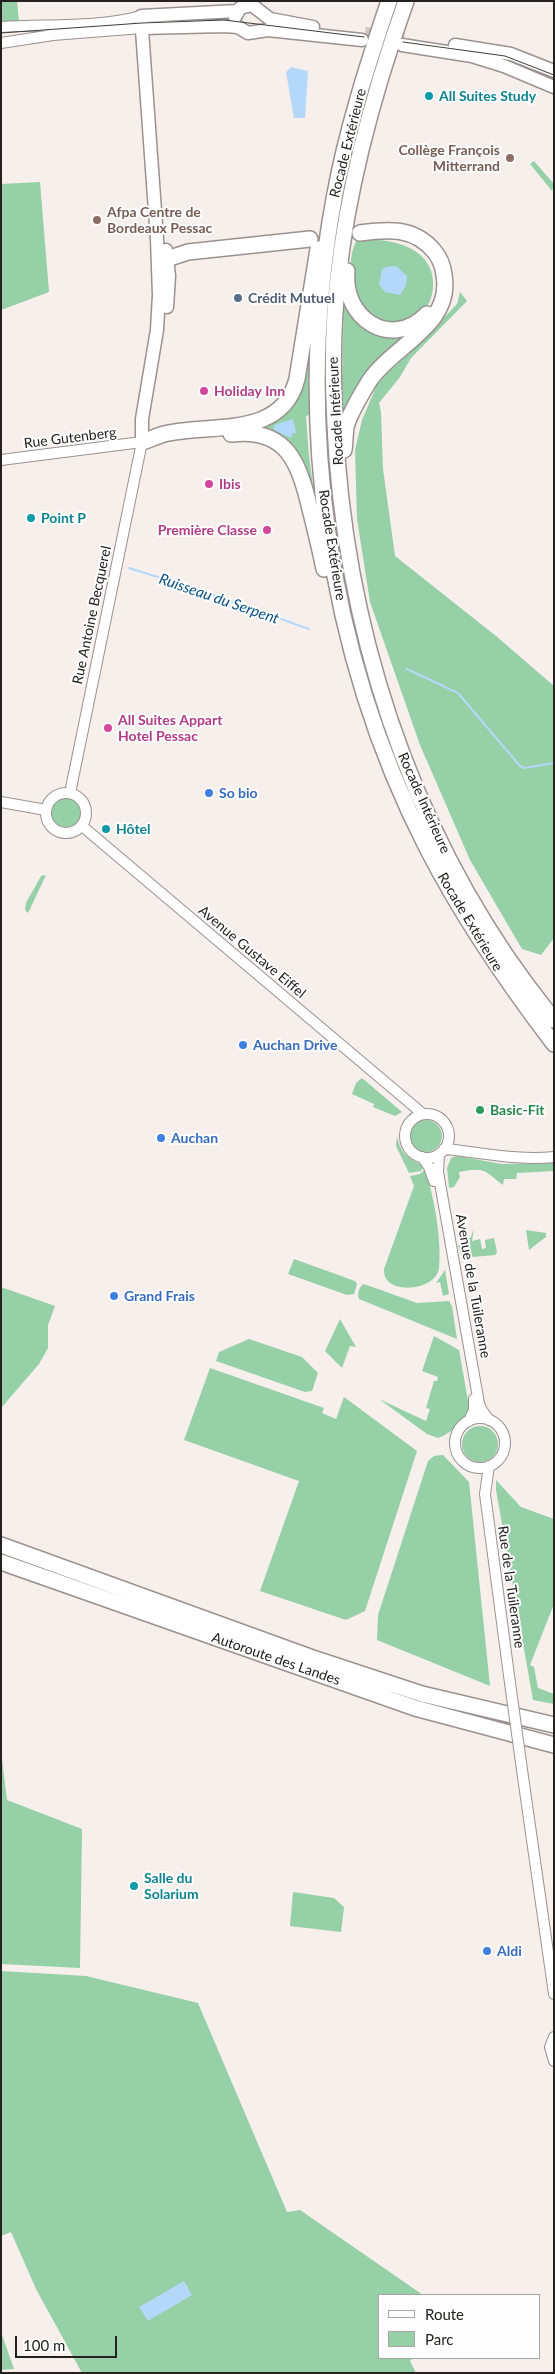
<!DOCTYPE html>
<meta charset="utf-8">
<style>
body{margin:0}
#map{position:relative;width:555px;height:2374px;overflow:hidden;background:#f7efeb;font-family:Lato,sans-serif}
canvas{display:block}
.frame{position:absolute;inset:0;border:2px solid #242120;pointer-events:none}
.legend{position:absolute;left:378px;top:2294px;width:162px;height:65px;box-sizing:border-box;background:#fefefe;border:1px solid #a7a6a5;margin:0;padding:6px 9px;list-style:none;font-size:15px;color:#242120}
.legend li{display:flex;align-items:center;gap:10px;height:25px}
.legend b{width:25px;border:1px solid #a7a6a5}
.scale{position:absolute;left:15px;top:2336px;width:102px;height:22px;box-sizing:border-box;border:2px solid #242120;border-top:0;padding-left:6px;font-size:15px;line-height:18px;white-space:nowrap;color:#242120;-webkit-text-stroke:4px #fefefe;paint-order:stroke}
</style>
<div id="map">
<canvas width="555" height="2374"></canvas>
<div class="frame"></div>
<ul class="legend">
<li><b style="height:6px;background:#fff"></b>Route</li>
<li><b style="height:14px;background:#95d0a7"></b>Parc</li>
</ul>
<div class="scale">100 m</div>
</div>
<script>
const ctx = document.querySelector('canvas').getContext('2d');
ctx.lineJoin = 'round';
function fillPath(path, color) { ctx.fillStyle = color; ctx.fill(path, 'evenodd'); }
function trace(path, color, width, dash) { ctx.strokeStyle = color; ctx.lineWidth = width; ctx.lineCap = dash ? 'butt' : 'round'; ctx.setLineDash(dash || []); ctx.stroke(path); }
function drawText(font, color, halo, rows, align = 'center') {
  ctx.font = font + ' Lato,sans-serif'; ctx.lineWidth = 4; ctx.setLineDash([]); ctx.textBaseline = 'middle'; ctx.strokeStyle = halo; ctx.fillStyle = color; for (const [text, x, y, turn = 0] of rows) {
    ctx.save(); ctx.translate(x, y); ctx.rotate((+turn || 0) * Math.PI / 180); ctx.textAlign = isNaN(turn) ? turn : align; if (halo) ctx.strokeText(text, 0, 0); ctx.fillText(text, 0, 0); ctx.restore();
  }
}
const green = new Path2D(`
 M1,1H17L19,22L1,23Z
 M534,161L554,184L552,191L530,164Z
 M40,182L49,292L1,310V184Z
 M376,240C405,241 436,255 433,288C432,298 428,309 419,315C413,320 402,322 394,325L362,312C353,287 345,266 356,241Z
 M460,292L467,301L411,358L400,377L379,403L381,412L383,469L395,556L496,636L554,686V938L541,955L522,949L470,860L420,745L370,602L357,519L355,450L362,420L379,380L414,349L457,304Z
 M344,299L356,317L414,328L341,424Z
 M309,344V415L306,416L309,456L319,531L300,463L242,429L271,419Z
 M51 813a15 15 0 1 1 30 0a15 15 0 1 1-30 0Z
 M46,875L29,911L28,913L25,910L26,903L41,876Z
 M362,1078L402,1112L395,1116L373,1107L374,1104L352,1094L356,1083Z
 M410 1136a16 16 0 1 1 32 0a16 16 0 1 1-32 0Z
 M397,1136C400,1153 408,1158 423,1166L421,1171L409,1173L396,1146Z
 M457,1156L502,1164L554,1163V1171L517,1173L516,1179H504L503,1185C483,1170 486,1167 459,1172L460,1177L454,1187L449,1188L447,1168L451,1158Z
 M425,1169C434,1196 442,1241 439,1268C436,1292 382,1296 384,1269L414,1186L410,1176L420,1174Z
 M474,1228L472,1241L480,1239L482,1249L486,1248L485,1240L494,1238L497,1252L495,1255L462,1258L458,1245L471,1237Z
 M526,1230L546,1233V1237L529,1250Z
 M294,1259L355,1281L357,1284L354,1294L347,1295L288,1274Z
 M445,1270L449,1294L443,1296L440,1282L436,1283Z
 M364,1284L417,1303L449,1301L452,1306L457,1339L359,1299C357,1294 359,1286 364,1284Z
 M1,1287L55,1306L48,1325V1348L39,1364L1,1408Z
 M340,1319L356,1347L350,1346L342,1368L325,1351Z
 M434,1336L459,1350L469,1406C468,1419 450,1434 438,1438L427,1434L379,1399L426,1421L430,1409L426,1408L434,1381H437L438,1377L422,1371Z
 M249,1339L302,1357L318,1373L312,1391L305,1392L216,1361L219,1352Z
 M210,1368L324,1408L322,1413L336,1419L344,1397L417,1451L365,1611L346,1620L260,1591L299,1481L184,1440Z
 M462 1444a18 18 0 1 1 36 0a18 18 0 1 1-36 0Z
 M443,1455L469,1482L490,1686L377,1640L378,1615L428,1461L434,1456Z
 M496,1480L521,1507L554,1519V1604L530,1665L534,1667L538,1688L554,1694V1704L533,1700L496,1490Z
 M1,1751L7,1800L82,1829L80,1968L1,1964Z
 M293,1892L334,1898L344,1907L341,1932L290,1926Z
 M1,1971L86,1976L198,2003L287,2212L300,2210L423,2295H379V2358H413L410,2361L416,2373H82L36,2289L11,2232L1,2236Z
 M1,2332L14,2369L1,2370Z`);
const water = new Path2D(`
 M291,67L308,71L305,118H294L286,72Z
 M396,266L407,276L406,285L400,295L385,292L379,285L382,269L386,267Z
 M293,419L296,433L292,434L291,438L274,430V425Z
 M184,2281L192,2295L148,2321L139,2307Z`);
const stream = new Path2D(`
 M129,568L205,592L309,629
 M407,669L458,693L520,766L524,768L554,763`);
const majorTunnel = new Path2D(`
 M365,33L404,39`);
const minor = new Path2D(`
 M1,27C48,24 96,28 141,16
 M1,43L53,35L142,28
 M1,460L142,442L70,793
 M46 813a20 20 0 1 1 40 0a20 20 0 1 1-40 0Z
 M1,802L46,810
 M82,826L423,1114
 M405 1136a22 22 0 1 1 44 0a22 22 0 1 1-44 0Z
 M444,1149C481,1152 516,1161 554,1157
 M439,1154L438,1172L479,1403L481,1409L489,1420
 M422,1157L429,1167L434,1181
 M455 1443a25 25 0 1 1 50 0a25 25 0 1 1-50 0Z
 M469,1421L474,1410V1399
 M489,1466L485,1494L510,1683
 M523,1777L554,1994
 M554,2037L550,2047L554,2061`);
const major = new Path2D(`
 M235,17L240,8L252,5L270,19L313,27
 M142,28L224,26L238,27L248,33L268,30L362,40
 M402,45L472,56L504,66L554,87
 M455,45L511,54L554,71
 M166,250L169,276L167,307
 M142,442V419L157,330L159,295L157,239L141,16L237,11`);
const highway = new Path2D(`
 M389,1C367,66 346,132 334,199C294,416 326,651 427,848C463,918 506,981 554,1044
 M406,1C374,91 348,184 338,279C331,339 333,398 337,458C353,661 424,861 554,1020
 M167,259L188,252L310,239
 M347,271C342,318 391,351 427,314
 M231,434C287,427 299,463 310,509C315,529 320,549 324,569
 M142,442C149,440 157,436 164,434C211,423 282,439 297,379L318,249
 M344,450C345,443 345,435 346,427C350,412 362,393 370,380C394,345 453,325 444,275C443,266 440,258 434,251C414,227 388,229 360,233
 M1,1545L310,1657L422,1694L554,1725
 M1,1562L415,1708L554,1745`);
const tram = new Path2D(`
 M1,33L142,23L224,20L364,37
 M403,42L505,56L554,75`);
const minorBridge = new Path2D(`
 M510,1683L523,1777`);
const markers = [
 [429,96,5,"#0f9aa8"],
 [510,158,5,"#8d6e63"],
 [97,220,5,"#8d6e63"],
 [238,298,5,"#5c6f8a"],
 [204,391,5,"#d1479c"],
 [209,484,5,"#d1479c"],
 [31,518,5,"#0f9aa8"],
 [267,530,5,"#d1479c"],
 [108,728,5,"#d1479c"],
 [209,793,5,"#3f7fe0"],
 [106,829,5,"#0f9aa8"],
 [243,1045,5,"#3f7fe0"],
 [480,1110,5,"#2e9e5b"],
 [161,1138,5,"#3f7fe0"],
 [114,1296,5,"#3f7fe0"],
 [134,1886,5,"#0f9aa8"],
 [487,1951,5,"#3f7fe0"]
];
const cultureNames = [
 ["All Suites Study",439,96],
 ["Point P",41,518],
 ["Hôtel",116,829],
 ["Salle du",144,1878],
 ["Solarium",144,1894]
];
const streetNames = [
 ["Rocade Extérieure",348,143,-76],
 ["Rocade Intérieure",336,411,-93],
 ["Rue Gutenberg",70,438,-7],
 ["Rocade Extérieure",332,545,81],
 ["Rue Antoine Becquerel",92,615,-78],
 ["Rocade Intérieure",424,803,66],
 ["Rocade Extérieure",470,922,59],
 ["Avenue Gustave Eiffel",252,952,40],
 ["Avenue de la Tuileranne",473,1286,80],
 ["Rue de la Tuileranne",511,1587,82],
 ["Autoroute des Landes",276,1659,19]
];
const educationNames = [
 ["Collège François",500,150],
 ["Mitterrand",500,166],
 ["Afpa Centre de",107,212,"left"],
 ["Bordeaux Pessac",107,228,"left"]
];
const serviceNames = [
 ["Crédit Mutuel",248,298]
];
const hotelNames = [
 ["Holiday Inn",214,391],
 ["Ibis",219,484],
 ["Première Classe",257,530,"right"],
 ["All Suites Appart",118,720],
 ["Hotel Pessac",118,736]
];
const shopNames = [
 ["So bio",219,793],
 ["Auchan Drive",253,1045],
 ["Auchan",171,1138],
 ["Grand Frais",124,1296],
 ["Aldi",497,1951]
];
const leisureNames = [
 ["Basic-Fit",490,1110]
];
const waterNames = [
 ["Ruisseau du Serpent",219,599,19]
];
fillPath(green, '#95d0a7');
fillPath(water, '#b3d8fa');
trace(stream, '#b3d8fa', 2);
trace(majorTunnel, '#cdc6c2', 12, [12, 6]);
trace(minor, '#99928f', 12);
trace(major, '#99928f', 15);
trace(highway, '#99928f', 18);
trace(minor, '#fff', 10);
trace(major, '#fff', 12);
trace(highway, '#fff', 15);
trace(tram, '#413d3b', 1);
trace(minorBridge, '#99928f', 12, []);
trace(minorBridge, '#fff', 10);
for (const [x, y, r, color] of markers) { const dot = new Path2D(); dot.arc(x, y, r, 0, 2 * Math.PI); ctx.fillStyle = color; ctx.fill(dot); trace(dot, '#fefefe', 2); }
drawText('bold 14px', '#0d838f', '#fefefe', cultureNames, 'left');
drawText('14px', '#242120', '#fefefe', streetNames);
drawText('bold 14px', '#785e54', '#fefefe', educationNames, 'right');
drawText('bold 14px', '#4e5e75', '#fefefe', serviceNames, 'left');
drawText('bold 14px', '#b23c85', '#fefefe', hotelNames, 'left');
drawText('bold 14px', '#366cbe', '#fefefe', shopNames, 'left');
drawText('bold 14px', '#27864d', '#fefefe', leisureNames, 'left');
drawText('italic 15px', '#065082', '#fefefe', waterNames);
</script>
